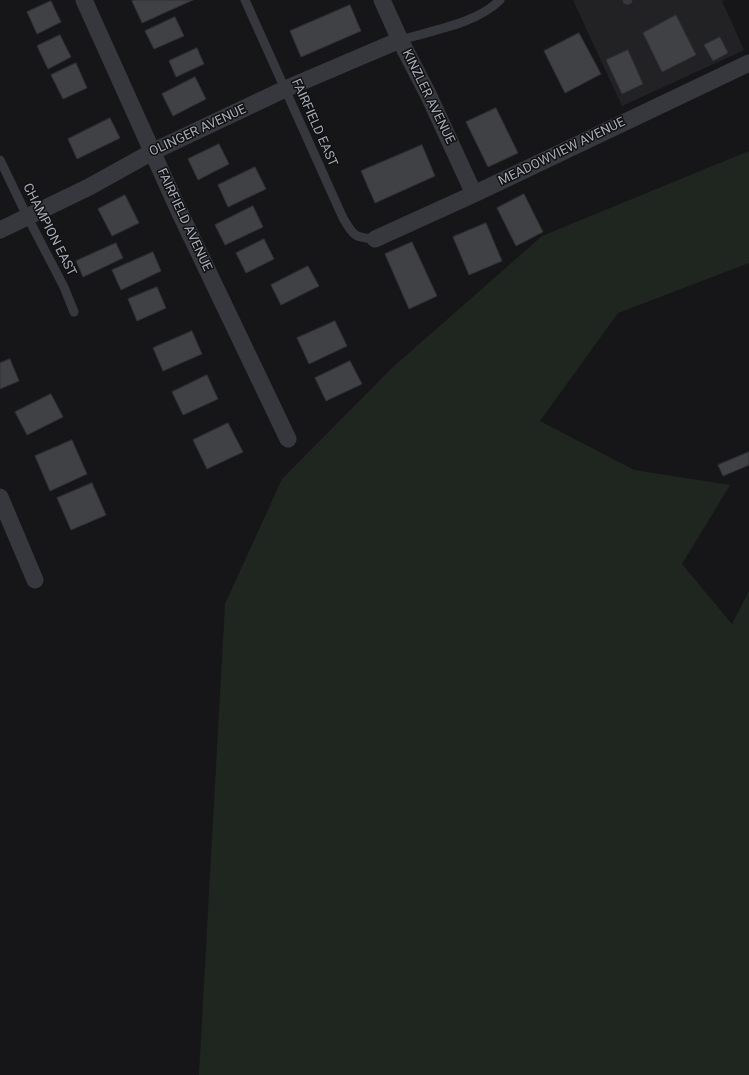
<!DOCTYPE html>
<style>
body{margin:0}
canvas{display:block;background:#161618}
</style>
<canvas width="749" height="1075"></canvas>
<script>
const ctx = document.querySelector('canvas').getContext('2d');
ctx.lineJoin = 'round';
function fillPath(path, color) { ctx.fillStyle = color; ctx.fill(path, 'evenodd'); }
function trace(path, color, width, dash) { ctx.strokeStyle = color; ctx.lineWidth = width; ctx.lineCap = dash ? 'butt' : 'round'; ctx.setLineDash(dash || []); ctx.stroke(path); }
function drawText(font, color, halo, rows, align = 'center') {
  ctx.font = font + ' Roboto,sans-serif'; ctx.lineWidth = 3; ctx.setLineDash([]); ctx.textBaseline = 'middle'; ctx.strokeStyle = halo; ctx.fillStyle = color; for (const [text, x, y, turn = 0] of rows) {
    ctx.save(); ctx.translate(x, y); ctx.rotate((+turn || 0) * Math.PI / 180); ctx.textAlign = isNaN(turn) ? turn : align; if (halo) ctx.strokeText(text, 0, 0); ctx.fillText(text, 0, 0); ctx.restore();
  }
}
const built = new Path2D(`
 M573,0H724L722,1L744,50L622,106Z`);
const green = new Path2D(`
 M749,151V263L618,313L540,421L634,470L730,485L682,564L732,624L749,591V1075H199L225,604L282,479L392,368L542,236Z`);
const building = new Path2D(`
 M135,0H193L142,23L132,1Z
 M51,1L61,22L37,34L27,12Z
 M350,5L361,31L301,57L290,31Z
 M676,15L696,55L662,72L643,33Z
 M175,17L184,36L154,49L145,31Z
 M579,33L601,74L565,93L544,51Z
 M60,35L71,57L48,69L37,46Z
 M720,37L728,53L713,61L704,45Z
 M197,48L204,64L176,77L169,61Z
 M628,50L643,84L622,94L606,60Z
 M76,63L87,88L63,99L51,75Z
 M195,77L206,99L173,116L162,94Z
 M496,108L518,153L488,167L466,122Z
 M110,118L120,138L77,159L68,139Z
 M219,144L229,164L198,180L188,159Z
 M422,145L435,176L375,203L361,171Z
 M255,167L266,189L228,207L218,185Z
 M524,194L543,232L516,246L497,208Z
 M125,195L139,223L112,236L98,209Z
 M253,206L263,227L225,245L215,225Z
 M486,223L502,261L469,275L453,237Z
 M264,239L274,259L246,273L236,253Z
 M412,242L437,296L409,309L385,254Z
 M116,243L123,258L83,277L76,261Z
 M153,252L161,271L121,290L112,270Z
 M308,266L319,286L281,305L271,285Z
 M157,287L166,308L137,321L128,299Z
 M335,321L347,346L309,364L297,338Z
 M192,331L202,354L163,371L153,348Z
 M10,359L19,381L0,389V363Z
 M350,361L362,384L326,401L315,378Z
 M207,375L218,399L183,415L172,392Z
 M51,394L63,417L27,435L15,412Z
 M228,423L243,452L207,469L193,440Z
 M72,440L87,474L50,491L35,456Z
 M749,452V465L723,476L718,465Z
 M92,483L106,515L71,530L57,498Z`);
const service = new Path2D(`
 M245,0L343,218C353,235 354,238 375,239
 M627,0H628
 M400,40C431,31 478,23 500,0
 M0,160L27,216L64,287L74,312`);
const minor = new Path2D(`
 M84,0L179,211L288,439
 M382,0L400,40L428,94L474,194
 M0,230L89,187L152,152L285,89L400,40
 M375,239L474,194L749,63
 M0,497L35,580`);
const streetNames = [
 ["KINZLER AVENUE",428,97,64],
 ["FAIRFIELD EAST",314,123,66],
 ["OLINGER AVENUE",198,131,-25],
 ["MEADOWVIEW AVENUE",562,152,-26],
 ["FAIRFIELD AVENUE",184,220,65],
 ["CHAMPION EAST",49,230,63]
];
fillPath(built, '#222225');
fillPath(green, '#1e261f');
fillPath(building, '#404145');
trace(building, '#303034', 1);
trace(service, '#37383d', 9);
trace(minor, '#37383d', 17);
drawText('13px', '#a8adb8', '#111113', streetNames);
</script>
